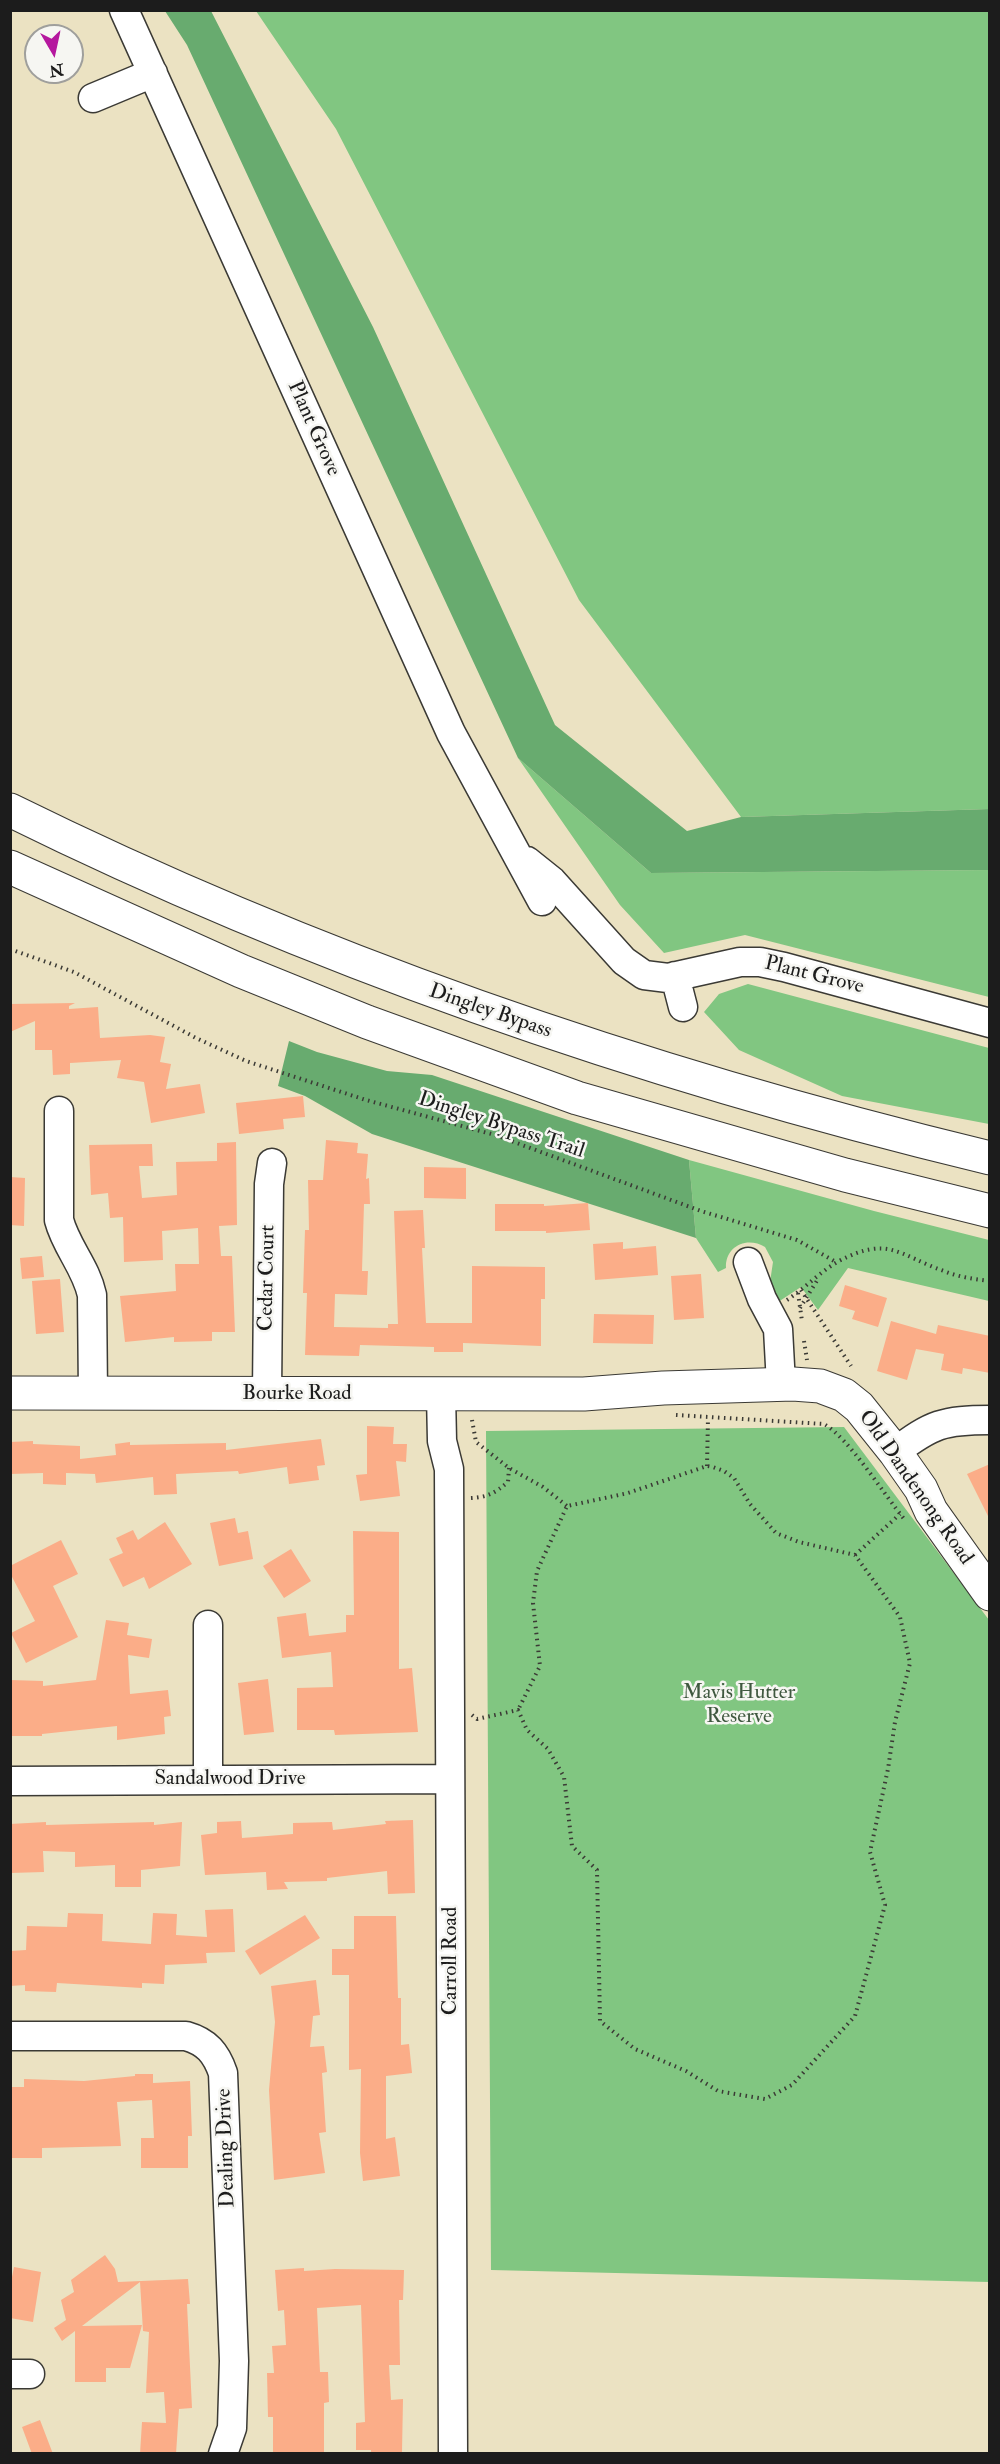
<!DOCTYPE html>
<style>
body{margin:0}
#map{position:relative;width:1000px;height:2464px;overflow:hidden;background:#ebe2c2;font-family:"IM FELL Double Pica",serif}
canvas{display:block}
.frame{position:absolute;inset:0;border:12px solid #1c1c1c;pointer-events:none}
.north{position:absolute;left:24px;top:24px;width:60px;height:60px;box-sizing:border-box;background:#f6f6f2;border:2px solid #9f9f9c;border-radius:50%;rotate:171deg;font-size:16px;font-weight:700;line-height:24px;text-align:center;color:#1c1c1c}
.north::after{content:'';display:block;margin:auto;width:21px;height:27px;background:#b5179e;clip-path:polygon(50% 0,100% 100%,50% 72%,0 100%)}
</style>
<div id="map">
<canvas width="1000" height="2464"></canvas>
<div class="frame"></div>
<div class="north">N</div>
</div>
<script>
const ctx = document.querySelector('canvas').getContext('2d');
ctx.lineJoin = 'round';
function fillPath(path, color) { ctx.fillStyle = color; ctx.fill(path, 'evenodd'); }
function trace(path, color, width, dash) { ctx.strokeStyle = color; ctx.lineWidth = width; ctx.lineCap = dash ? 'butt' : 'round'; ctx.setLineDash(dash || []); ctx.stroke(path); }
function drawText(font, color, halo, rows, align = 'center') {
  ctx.font = font + ' "IM FELL Double Pica",serif'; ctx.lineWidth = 5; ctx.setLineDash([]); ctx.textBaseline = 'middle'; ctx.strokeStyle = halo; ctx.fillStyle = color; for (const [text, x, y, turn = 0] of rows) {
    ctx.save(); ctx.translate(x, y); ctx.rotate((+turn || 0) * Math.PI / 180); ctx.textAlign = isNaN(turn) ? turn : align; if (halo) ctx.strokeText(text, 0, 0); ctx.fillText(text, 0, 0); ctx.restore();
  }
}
const green = new Path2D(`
 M256,11H989V809L741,817L579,600L336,129Z
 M518,758L651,873L989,870V997L745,935L664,953L620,905Z
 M748,984L989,1048V1124L842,1096L739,1050L704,1012L719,994Z
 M689,1160L874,1211L989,1240V1301L848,1268L818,1310L801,1287L775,1304L770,1282L773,1262L765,1247C747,1236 725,1246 726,1268L718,1272L696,1238Z
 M844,1427L989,1620V2282L491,2270L486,1431Z`);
const forest = new Path2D(`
 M165,11H211L373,327L555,725L687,831L741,817L989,809V870L651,873L518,758L187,45Z
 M289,1041L317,1052L387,1071L432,1075L689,1160L696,1238L372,1134L305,1096L278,1086Z`);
const building = new Path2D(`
 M75,1003L69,1006V1009L98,1007L100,1038L150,1035L165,1037L160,1062L171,1064L166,1089L200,1084L205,1113L151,1123L144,1082L117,1078L121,1060L70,1063V1074L53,1075L52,1050H35V1021L10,1032V1004Z
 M303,1096L305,1117L283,1119L284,1129L239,1134L236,1103Z
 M326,1140L358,1143L357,1153L368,1154L366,1179L369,1178L370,1204H364L362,1271H368L367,1295L335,1294L334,1327L388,1328V1324H398L394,1211L423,1210L425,1248H422L426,1323H472V1266L545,1267V1299H541V1346L463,1343V1352H434V1347L360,1345L359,1356L305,1355L307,1293H303L305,1230H309L308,1180H323Z
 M236,1142L237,1225L219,1226L221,1256H232L235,1332H212V1341L174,1342V1337L125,1342L120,1296L176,1291L175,1264H199L198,1228L162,1231L163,1260L124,1262L123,1217L110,1218L108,1193L91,1195L89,1145L152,1144L153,1166H139L142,1198L177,1195L176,1162L217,1161V1143Z
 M424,1167L466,1168V1199L424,1198Z
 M10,1177L25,1178L24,1226L10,1225Z
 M588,1203L590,1230L546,1233V1231H495V1204H544V1206Z
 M623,1242V1249L656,1246L658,1275L595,1280L593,1244Z
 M42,1256L44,1277L22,1279L20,1258Z
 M701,1274L704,1318L674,1320L671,1276Z
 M60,1279L64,1332L36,1334L32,1281Z
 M845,1285L887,1298L878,1327L852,1319L855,1311L839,1306Z
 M594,1314L654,1315L653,1344L593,1343Z
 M891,1321L936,1334L938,1325L990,1336V1373L963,1368L962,1374L941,1370L944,1354L916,1349L907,1380L877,1371Z
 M367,1426L394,1427L393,1444H407L406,1462L396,1461L400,1496L360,1501L356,1475L367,1474Z
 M321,1439L325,1465L317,1466L319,1480L289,1484L287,1467L239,1474L238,1471L176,1474L177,1494L154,1495L153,1477L96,1483L95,1474L66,1473V1485L43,1484V1473L10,1474V1442L33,1441V1444L80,1446V1459L116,1455L115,1444L130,1442V1445L226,1443V1450Z
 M990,1464V1520L967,1474Z
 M235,1518L238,1533L248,1531L253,1559L219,1566L210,1523Z
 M165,1522L192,1564L149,1589L144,1577L123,1587L109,1559L123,1553L116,1538L133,1530L138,1540Z
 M353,1531L399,1532V1669L412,1668L418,1732L335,1735L334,1730H297V1688L333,1687L331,1652L282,1658L277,1617L306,1613L309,1636L346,1632V1615H354Z
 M61,1540L78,1574L53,1586L78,1637L26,1663L11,1633L35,1621L10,1573V1566Z
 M291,1549L311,1581L284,1598L263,1566Z
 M106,1620L129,1623L127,1635L152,1639L149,1658L128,1655L130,1694L168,1690L171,1716L164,1717L165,1734L117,1740V1726L42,1734V1736H10V1680L43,1681V1686L96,1680Z
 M268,1679L274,1732L244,1735L238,1683Z
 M413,1820L415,1893L388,1894L387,1871L327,1878V1881L284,1882L288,1889L267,1890L266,1872L205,1875L201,1835L217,1833V1822L241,1821L242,1838L293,1834V1823L332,1822L333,1830L386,1824L385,1821Z
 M46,1822V1825L154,1822V1825L182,1822L180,1866L141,1870V1887H115V1865L75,1867V1852L43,1851L44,1872L10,1873V1824Z
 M233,1909L235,1952L206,1953L207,1963L165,1965L164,1984L142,1983V1988L57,1983L56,1992L25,1991V1985L10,1986V1951L26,1950L27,1926L67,1927L68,1913L103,1914L102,1941L151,1944L153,1913L177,1914L176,1935L207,1937L205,1910Z
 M305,1915L320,1938L260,1975L245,1951Z
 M354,1916H396L398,1998H401V2045L409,2044L412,2073L386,2076V2139L395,2137L400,2176L363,2181L360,2153L361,2069L349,2070V1975H332V1949H354Z
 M316,1980L320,2015L313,2016L310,2047L324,2046L327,2072L322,2073L326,2132L319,2133L325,2173L274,2180L269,2090L275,2022L271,1986Z
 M135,2074H153V2083L190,2081L192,2136H188V2168H141V2138H154L152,2100L117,2102L121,2146L42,2148V2158H12L10,2087H24V2079L84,2081L135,2076Z
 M105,2255L115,2269L118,2282L188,2279L190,2304H187L192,2408L179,2409L176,2454H140L142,2422L166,2423L164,2392L146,2393L149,2332L143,2331L140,2282L82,2326L142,2325L130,2368H106V2382H75V2331L62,2341L54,2328L66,2320L61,2300L74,2292L71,2280Z
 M14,2267L41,2272L33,2322L10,2318V2287Z
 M304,2268V2271L335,2269L404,2270L403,2300H399L400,2365H389L391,2400L403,2399L402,2452L371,2454V2450H356V2423L365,2422L361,2305L317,2308L320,2372H328L329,2402L324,2403V2454H273V2417H268L267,2373H274L272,2346L286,2345L284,2310L278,2311L275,2270Z
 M40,2420L53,2454H32L22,2427Z`);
const path = new Path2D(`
 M10,949L74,972L196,1038L246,1061L366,1100L495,1135L701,1211L797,1240L836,1262
 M801,1290L851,1366
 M798,1293L802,1321
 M787,1300C805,1288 821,1271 839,1261C889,1235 898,1255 944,1271C958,1277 974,1279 990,1281
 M800,1308L818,1279
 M804,1341L807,1360
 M676,1415L824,1424C849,1438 885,1496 905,1520
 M472,1420L476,1442L509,1468L543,1487L567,1506
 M707,1466L708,1418
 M471,1498C488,1497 495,1493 508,1482L509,1468
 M855,1555L900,1514
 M472,1715L477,1719L518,1710L527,1730L548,1749L564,1777L572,1846L597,1870L600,2021L635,2049L686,2071L718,2091L765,2099L792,2085L855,2016L885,1905L870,1852L888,1769L895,1722L910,1663L900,1617L855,1555L799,1542L776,1533L750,1504L734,1478L724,1471L713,1467L707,1466L628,1493L567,1506L537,1571L533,1603L540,1666L518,1710`);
const minor = new Path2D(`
 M124,10L451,733L542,901
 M93,98L153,73
 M527,861L552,881L624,961L644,975L668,978L740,962H760L784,967L990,1023
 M675,976L683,1007
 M59,1111V1220C66,1247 86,1267 92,1295L93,1394
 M748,1262L762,1299L778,1329L781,1384
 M267,1394L269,1184L272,1163
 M441,1394L442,1441L449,1469L453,2454
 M895,1452C932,1424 943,1420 990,1420
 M208,1625V1778
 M10,1781L450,1779
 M10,2036H186C207,2042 216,2053 223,2073L234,2361L232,2428L223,2454
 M10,2374H30`);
const major = new Path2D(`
 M10,1393L584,1394L663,1388L793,1384L820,1386L844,1395L859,1407L895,1452L921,1489L931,1511L990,1594`);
const highway = new Path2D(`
 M10,810C324,965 650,1076 990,1158
 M10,867L241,971L367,1022L577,1098L845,1175L990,1211`);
const streetNames = [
 ["Plant Grove",313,429,66],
 ["Plant Grove",814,976,14],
 ["Dingley Bypass",490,1012,19],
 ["Dingley Bypass Trail",501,1126,18],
 ["Cedar Court",268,1278,-89],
 ["Bourke Road",297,1394],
 ["Old Dandenong Road",915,1488,55],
 ["Sandalwood Drive",230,1779],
 ["Carroll Road",451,1961,-90],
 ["Dealing Drive",227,2148,-92]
];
const parkNames = [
 ["Mavis Hutter",739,1693],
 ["Reserve",739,1717]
];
fillPath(green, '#81c681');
fillPath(forest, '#68ab6f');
fillPath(building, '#fbad88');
trace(minor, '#3b3a35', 31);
trace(major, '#3b3a35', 35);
trace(highway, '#3b3a35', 35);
trace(path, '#3b3a35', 4, [1.5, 4.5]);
trace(minor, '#fff', 28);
trace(major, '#fff', 33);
trace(highway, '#fff', 33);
drawText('21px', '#1c1c1c', '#f6f6f2', streetNames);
drawText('21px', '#3f583f', '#f6f6f2', parkNames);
</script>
